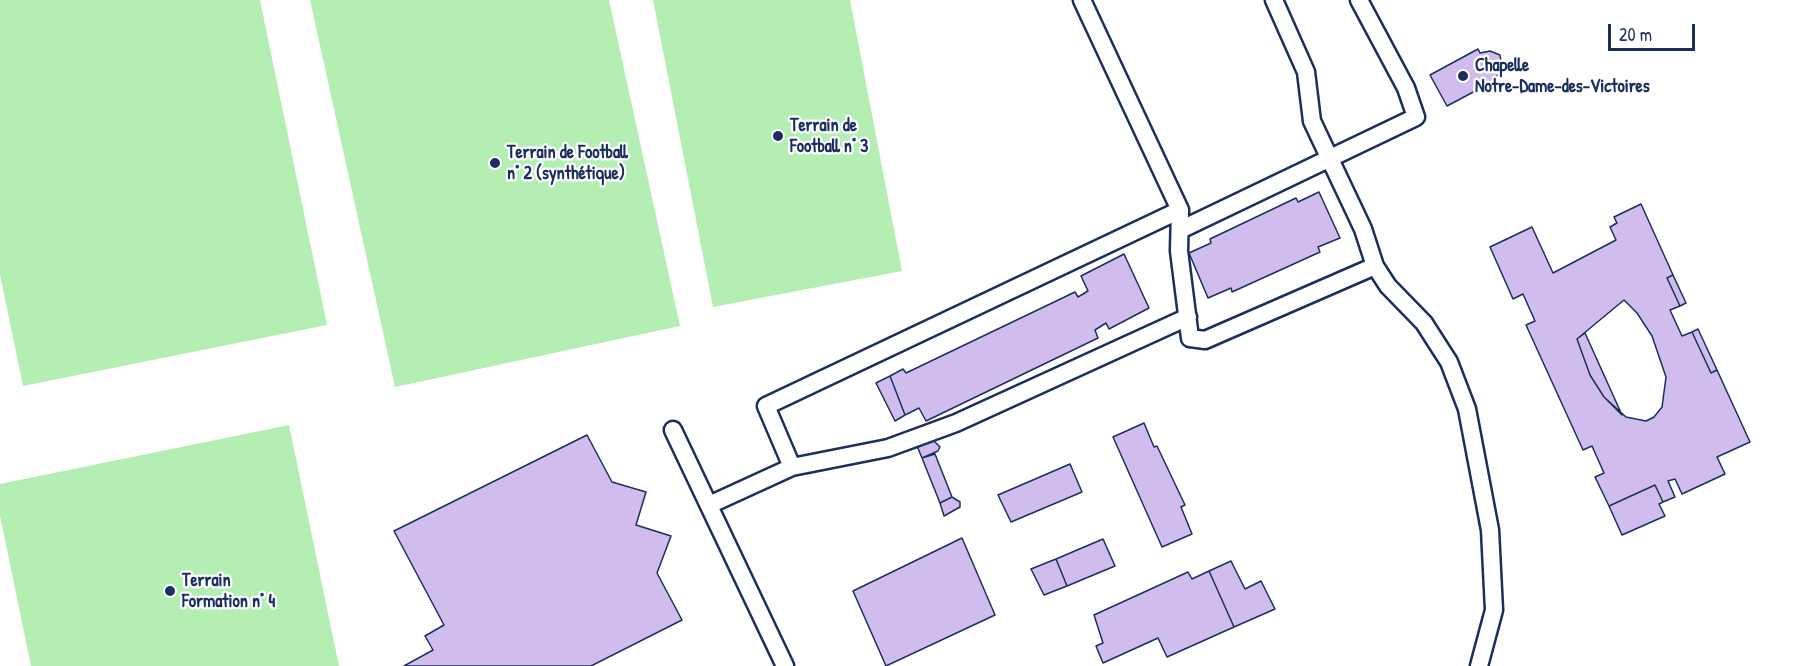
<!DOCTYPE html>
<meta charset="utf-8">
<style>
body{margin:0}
#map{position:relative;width:1815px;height:666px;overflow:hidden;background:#fff;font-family:"Patrick Hand",sans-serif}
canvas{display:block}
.scale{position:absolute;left:1608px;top:24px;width:87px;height:27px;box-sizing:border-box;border:3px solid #1b2f5e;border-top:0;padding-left:8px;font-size:18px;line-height:21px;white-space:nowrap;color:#1b2f5e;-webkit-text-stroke:4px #fff;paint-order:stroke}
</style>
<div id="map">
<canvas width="1815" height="666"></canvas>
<div class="scale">20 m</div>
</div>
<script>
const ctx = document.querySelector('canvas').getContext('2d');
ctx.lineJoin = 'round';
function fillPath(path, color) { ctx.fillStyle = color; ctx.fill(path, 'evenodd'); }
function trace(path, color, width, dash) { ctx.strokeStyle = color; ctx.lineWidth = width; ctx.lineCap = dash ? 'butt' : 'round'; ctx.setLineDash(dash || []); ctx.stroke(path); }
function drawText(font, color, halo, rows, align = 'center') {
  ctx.font = font + ' "Patrick Hand",sans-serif'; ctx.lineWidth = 4.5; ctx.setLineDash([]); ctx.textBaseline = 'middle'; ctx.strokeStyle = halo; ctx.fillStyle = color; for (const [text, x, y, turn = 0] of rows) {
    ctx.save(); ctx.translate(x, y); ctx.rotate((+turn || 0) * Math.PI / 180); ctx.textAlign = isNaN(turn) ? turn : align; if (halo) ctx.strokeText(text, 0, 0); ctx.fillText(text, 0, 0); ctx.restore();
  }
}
const green = new Path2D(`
 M0,0H260L327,325L23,386L0,275Z
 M310,0H609L680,326L395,387Z
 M653,0H850L902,271L713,307Z
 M289,425L339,666H31L0,516V484Z`);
const building = new Path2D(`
 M1478,49L1480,53L1490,51L1500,55L1502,67L1498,75L1494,78V81L1447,106L1430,75Z
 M1319,192L1340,238L1318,247L1320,252L1232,292L1231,288L1208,298L1189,253L1211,243L1210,239L1296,198L1298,202Z
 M1641,204L1673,275L1667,278L1680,306L1670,310L1682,336L1692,332L1711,373L1717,370L1750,442L1717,457L1725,474L1682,494L1675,479L1668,481L1675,497L1663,502L1655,485L1609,506L1595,477L1604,473L1592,446L1583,450L1526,325L1535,321L1523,294L1513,299L1490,247L1532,227L1553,273L1616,240L1610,227L1617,223L1614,217ZM1624,300L1637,313L1652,336L1666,377L1662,407L1654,417L1646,421L1626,417L1604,397L1590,375L1577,339Z
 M1124,254L1149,308L1109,329L1106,323L1095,330L1098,338L926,421L919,408L905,415L890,376L903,369L906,373L1075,292L1078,297L1088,291L1081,276Z
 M1673,275L1686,303L1680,306L1667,278Z
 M1698,329L1717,370L1711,373L1692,332Z
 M1585,333L1622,415L1604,397L1590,375L1577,339Z
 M890,376L905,415L895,421L876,383Z
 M1144,423L1154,447L1157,446L1185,505L1181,507L1192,534L1162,547L1113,437Z
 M587,435L612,482L646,492L636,525L671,536L657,573L682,620L591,666H404L433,650L425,636L444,625L394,531Z
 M933,440L940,447L938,451L922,458L917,446Z
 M935,454L952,497L940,503L922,458Z
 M1070,464L1082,492L1011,522L998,495Z
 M1655,485L1663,502L1659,504L1665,516L1622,535L1609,506Z
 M952,497L960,502V507L944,516L940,503Z
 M962,538L995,615L886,666L853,591Z
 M1103,539L1115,566L1067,586L1056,559Z
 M1056,559L1067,586L1044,595L1031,569Z
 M1231,561L1245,589L1261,581L1275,609L1234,627L1209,571Z
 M1209,571L1234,627L1167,657L1158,638L1103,663L1096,646L1103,643L1094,615L1188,572L1192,579Z`);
const lane = new Path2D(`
 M1082,0L1180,210L1179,251L1190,338L1205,340L1375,266
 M1274,0L1306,72L1312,121L1363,229L1375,266L1388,286L1424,323L1449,362L1467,409L1490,530L1494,610L1479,666
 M1180,230L1416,117L1406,88L1359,0
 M673,430L785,666
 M792,467L766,406L1180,210
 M709,505L792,467L888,448L956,423L1188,317`);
const markers = [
 [1463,76,6,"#1b2f5e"],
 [778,136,6,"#1b2f5e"],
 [495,163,6,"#1b2f5e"],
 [170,591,6,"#1b2f5e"]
];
const poiNames = [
 ["Chapelle",1475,66],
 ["Notre-Dame-des-Victoires",1475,87],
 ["Terrain de",790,126],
 ["Football n° 3",790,147],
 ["Terrain de Football",507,153],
 ["n° 2 (synthétique)",507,174],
 ["Terrain",182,581],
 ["Formation n° 4",182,602]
];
fillPath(green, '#b5eeb2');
fillPath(building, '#d0bdee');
trace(building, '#1b2f5e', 1.5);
trace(lane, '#1b2f5e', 21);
trace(lane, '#fff', 16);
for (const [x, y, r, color] of markers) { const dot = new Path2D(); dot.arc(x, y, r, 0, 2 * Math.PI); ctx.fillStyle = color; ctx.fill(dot); trace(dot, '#fff', 2); }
drawText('bold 18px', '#1b2f5e', '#fff', poiNames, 'left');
</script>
